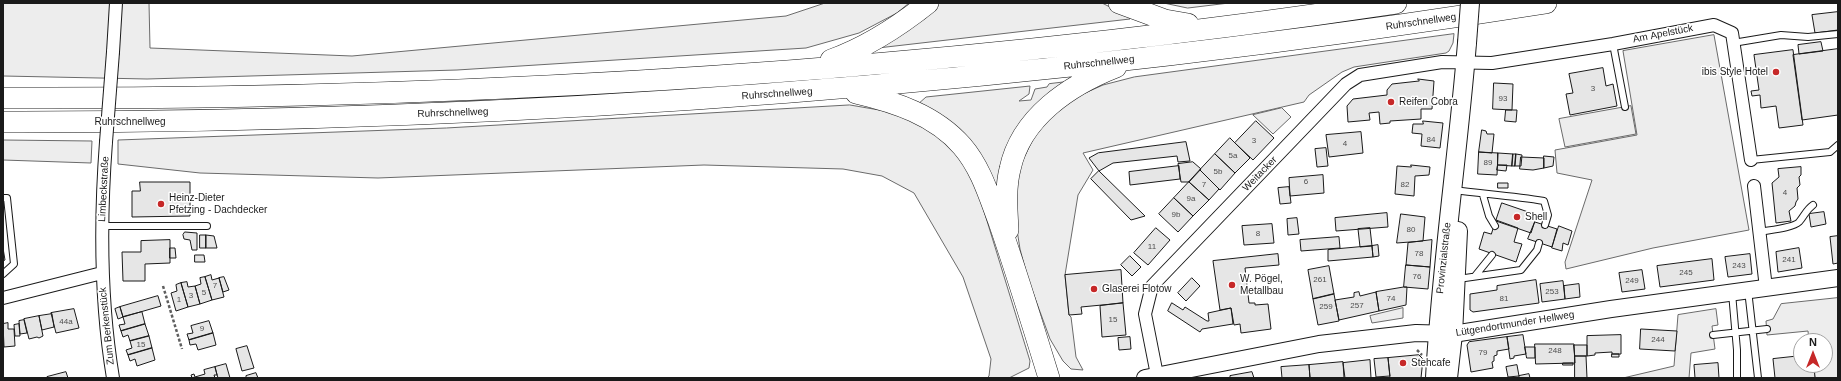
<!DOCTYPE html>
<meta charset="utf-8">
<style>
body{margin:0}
#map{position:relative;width:1841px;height:381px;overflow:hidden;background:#fff;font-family:Helvetica,sans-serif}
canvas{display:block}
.frame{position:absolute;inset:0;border:4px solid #1a1a1a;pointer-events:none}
.north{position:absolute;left:1793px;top:333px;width:40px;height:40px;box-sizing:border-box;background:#fff;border:1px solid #a3a3a3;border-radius:50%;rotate:0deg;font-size:11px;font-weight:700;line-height:16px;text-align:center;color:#1a1a1a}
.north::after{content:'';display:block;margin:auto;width:14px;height:18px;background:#c62828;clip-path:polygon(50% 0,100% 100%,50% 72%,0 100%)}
</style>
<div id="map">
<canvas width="1841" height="381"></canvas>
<div class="frame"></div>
<div class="north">N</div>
</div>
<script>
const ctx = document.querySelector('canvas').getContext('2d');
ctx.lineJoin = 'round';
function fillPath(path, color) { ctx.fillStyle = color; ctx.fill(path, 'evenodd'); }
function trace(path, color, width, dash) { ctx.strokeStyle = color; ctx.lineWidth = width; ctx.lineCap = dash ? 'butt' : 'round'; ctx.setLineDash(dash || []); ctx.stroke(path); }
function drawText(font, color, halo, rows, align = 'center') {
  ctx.font = font + ' Helvetica,sans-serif'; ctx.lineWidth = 3; ctx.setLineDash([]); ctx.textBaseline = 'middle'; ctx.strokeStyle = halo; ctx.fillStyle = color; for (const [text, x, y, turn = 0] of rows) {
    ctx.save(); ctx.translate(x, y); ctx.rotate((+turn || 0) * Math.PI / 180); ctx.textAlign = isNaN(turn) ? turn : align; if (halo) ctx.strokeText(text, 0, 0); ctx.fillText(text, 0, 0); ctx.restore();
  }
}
const built = new Path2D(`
 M3,3H149L150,48L352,56L786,16L825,3H909L897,13L859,33L806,48L457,70L147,79L3,76Z
 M939,3H1102L1130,17V19L869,49L896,37L926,18Z
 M1164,3H1229L1188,8Z
 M1454,34L1453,43L1449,51L1446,53L1354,67L1342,72L1309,95L1304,102L1083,153L1093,170L1078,195L1065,275L1069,315L1071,317L1076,357L1083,370L1071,369L1063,361L1050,339L1028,279L1020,249L1014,211L1016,175L1039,126L1076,97L1103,85L1134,77Z
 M1714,35L1749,230L1653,248L1566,269L1565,262L1592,180L1557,173L1555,150L1637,135L1623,51Z
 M1081,80L1049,98L1000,199L917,105L926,97L1030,86L1029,94L1019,101L1031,100L1035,89L1047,87L1049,84Z
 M850,105L885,111L921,123L949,143L972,172L1030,361L1029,368L1009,378H987L989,376L991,359L963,277L914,193L882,176L843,169L704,165L378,178L200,173L118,164V140L446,128Z
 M1631,106L1636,134L1565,147L1559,119Z
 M1282,108L1291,117L1273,134L1253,115Z
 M3,140L92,141L91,163L3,160Z
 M1838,298V378H1815L1813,365H1825V341H1809L1808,331L1767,335L1766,321L1773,319L1781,304Z
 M1403,308V318L1372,323L1370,316Z
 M1716,309L1718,325L1712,326L1715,349L1691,353L1689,378H1623L1674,366L1678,315Z`);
const building = new Path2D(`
 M1838,12V30L1815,33L1812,15Z
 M1821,42L1823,51L1799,54L1798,45Z
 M1838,49V115L1802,120L1793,55Z
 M1793,50L1803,125L1779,128L1776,106L1761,108L1760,95L1752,96L1751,91L1759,90L1754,55Z
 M1603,68L1606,86L1613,84L1617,106L1570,115L1566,94L1573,93L1569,74Z
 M1418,79L1434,81L1432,109H1421V119L1390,121V123L1380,124L1379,112L1369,113L1370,120L1348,122L1347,106L1353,99L1387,95V90L1392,84L1419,81Z
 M1494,83L1513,84L1512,110L1493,109Z
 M1506,110H1517L1516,122L1505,121Z
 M1256,121L1274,138L1253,160L1235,143Z
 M1423,121L1443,123L1440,148L1421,146L1422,134L1412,133L1413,124H1423Z
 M1482,130L1486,131L1487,134H1494L1492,153L1479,152Z
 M1361,132L1363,153L1329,157L1326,135Z
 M1230,138L1250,158L1235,173L1215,154Z
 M1186,142L1190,161L1178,162L1177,156L1113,163L1099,171L1089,158L1098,153Z
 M1326,148L1328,166L1317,167L1315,149Z
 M1479,152L1498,153L1497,175L1478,174Z
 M1498,153L1513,154L1512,166L1498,165Z
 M1215,154L1235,173L1220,190L1200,170Z
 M1513,154H1516L1515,166H1512Z
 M1516,154L1522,155L1521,166H1515Z
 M1544,156L1554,157L1553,166L1544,168Z
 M1521,157L1544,158V168L1533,170L1520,169Z
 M1193,162L1201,169L1189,182H1181L1178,164Z
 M1411,165L1430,167L1429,175L1415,176L1414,196L1395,194L1397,166L1411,167Z
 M1498,165H1507L1506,171L1497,170Z
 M1179,166L1180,179L1130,185L1129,172Z
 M1801,167V175L1799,177L1800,185L1797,188L1798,199L1796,202L1795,206L1789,211L1791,221L1776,223L1772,183L1779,177L1778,169Z
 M1200,170L1219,189L1209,200L1189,182Z
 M1099,171L1145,216L1131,220L1091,179Z
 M1323,175L1324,193L1290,196L1289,178Z
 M140,182H190V216L132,217V191H140Z
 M1189,182L1209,200L1193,216L1174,198Z
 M1498,183H1508V188H1498Z
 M1289,187L1291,203L1280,204L1278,188Z
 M1174,198L1193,216L1178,232L1159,214Z
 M1502,203L1537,215L1531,233L1496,221Z
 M1824,212L1826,224L1811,227L1809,214Z
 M1387,213L1388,227L1336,231L1335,218Z
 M1401,214L1425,217L1423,241L1397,243Z
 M1297,218L1299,234L1288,235L1287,219Z
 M1496,220L1518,228L1514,242L1522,244L1516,262L1479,249L1484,232L1491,234Z
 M1535,222L1557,229L1552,247L1528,239Z
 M1272,224L1274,243L1244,245L1242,226Z
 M1559,226L1572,231L1568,245L1563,243L1562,251L1552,248Z
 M1156,228L1170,240L1148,265L1134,253Z
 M1370,228L1372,246L1360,247L1358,229Z
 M185,232L197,233V250H192L190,240L184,239L183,235Z
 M200,235H206V248H200Z
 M206,235L214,236L217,248H206Z
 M1838,236V263L1833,264L1830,237Z
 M1339,237L1340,248L1301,251L1300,240Z
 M170,240V263L145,264V281H123L122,252H141V241Z
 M1432,240L1430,267L1406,265L1408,243Z
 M1378,245L1379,256L1373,257L1372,246Z
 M1372,246L1373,257L1328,261V250Z
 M3,248L5,260L3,261Z
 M170,248H175L176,258H170Z
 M1799,248L1802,268L1778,272L1776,252Z
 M1278,254L1279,265L1245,268L1249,303H1255V305L1268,304L1271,329L1241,333L1240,324L1234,325L1231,308L1220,310L1213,261Z
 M1750,254L1752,274L1728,277L1725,257Z
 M195,255H204L205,262H195Z
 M1130,256L1141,267L1132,276L1121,265Z
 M1712,259L1714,280L1660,287L1657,266Z
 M1406,265L1430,267L1428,289L1404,287Z
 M1329,266L1334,294L1313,299L1308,270Z
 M1121,270L1123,303L1081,307L1082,314L1069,315L1065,275Z
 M1642,270L1645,289L1622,292L1619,273Z
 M211,275L212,280L219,278L224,297L212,300L205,277Z
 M205,277L212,300L200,304L195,286L201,284L200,278Z
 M224,277L229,290L223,292L219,278Z
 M1192,278L1200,286L1186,301L1178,293Z
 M1536,280L1539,303L1473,312L1470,310V294L1497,290V286Z
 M1563,281L1565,299L1542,302L1540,284Z
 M187,282L188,287L195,286L200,304L188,307L181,283Z
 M181,283L188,307L176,311L171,293L177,291L176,285Z
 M1579,284L1580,297L1565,299L1564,286Z
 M1404,287H1407L1406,305L1379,311L1376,292Z
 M1359,292L1360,296L1376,292L1379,311L1339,320L1335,300L1354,297V293Z
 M1334,294L1339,321L1318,325L1313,299Z
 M158,296L161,306L123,317L120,307Z
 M1123,303L1126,335L1102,337L1100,306Z
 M1172,303L1183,310L1185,307L1207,321H1209L1208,313L1231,308L1233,324L1202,329L1200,332L1168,311Z
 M120,307L123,317L118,319L115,309Z
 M74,309L79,328L56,333L51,313Z
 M142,312L145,324L121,331L119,325L125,324L123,317Z
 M52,314L54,327L42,330L39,316Z
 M39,316L43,336L39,338L37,337L29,339L24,319Z
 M24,320L27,333L20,334L19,321Z
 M209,321L213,333L189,340L187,334L193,333L191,326Z
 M8,323V329H14L15,346L4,347L3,324Z
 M19,324L20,336H15L14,325Z
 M145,324L149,336L130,341L128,335L123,337L121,331Z
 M1641,329L1677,331L1675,351L1640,349Z
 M213,333L216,345L198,350L196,344L190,345L189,340Z
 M1523,335L1526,354L1514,356V358L1510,359L1507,337Z
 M1621,335V354H1612V352L1595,353V355L1587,356V336Z
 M149,336L152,348L128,355L126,350L132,348L130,341Z
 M1130,337L1131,349L1119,350L1118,338Z
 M1507,337L1509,349L1497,351V355L1494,356V361L1492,362L1493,368L1471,372L1467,345L1469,342Z
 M1811,337H1815V341H1811Z
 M1535,344H1574L1575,363L1536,364Z
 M1574,345H1587V356H1575Z
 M247,346L254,368L242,371L236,349Z
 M1525,347H1535V358H1527Z
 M152,348L155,360L137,366L135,359L130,361L128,355Z
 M1612,354H1619V357H1612Z
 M1419,355L1423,359L1421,378H1390L1388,358Z
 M1575,356H1586L1587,378H1575Z
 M1801,356V365H1814L1815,378H1775L1773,359Z
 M1388,358L1390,376L1376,377L1374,359Z
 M1370,360L1371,378H1345L1343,363Z
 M1343,362L1344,378H1310L1309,365Z
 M1563,363H1573V365H1563Z
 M1718,363L1719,378H1695L1694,365Z
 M226,364L230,378H218L215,367Z
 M1309,365L1310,378H1282L1281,367Z
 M1517,365L1519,376L1508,377L1506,367Z
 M215,367L217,375H214L215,378H192L191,375L194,374L195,377L205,374L204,370Z
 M66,372L68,378H47V377Z
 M1252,372L1254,378H1230V376Z
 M256,373L258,378H246V376Z
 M1529,374L1530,378H1519V376Z`);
const path = new Path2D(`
 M163,286L182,349
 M1417,350L1422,355`);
const service = new Path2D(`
 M1733,43L1781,35L1808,37L1838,34
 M1613,44L1625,107
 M1751,160L1830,152L1838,145
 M1453,190C1484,194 1514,196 1544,201L1548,215L1545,225
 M1483,195L1489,216L1495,226
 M3,198H7L14,264L3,274
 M101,226H207
 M1759,232C1769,230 1793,228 1799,222C1805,215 1806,210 1813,205
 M1475,276L1492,255
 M1458,279L1521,270L1537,250L1539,243
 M1748,290L1758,378
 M1732,293L1737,350V378
 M1713,335L1767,329`);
const minor = new Path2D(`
 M113,52L116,3
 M106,142C100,221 100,300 113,378
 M1754,186L1766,288
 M3,298L102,273
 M1157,375L1145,314L1152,286L1346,84L1360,75L1442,62L1492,63L1613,44L1714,25L1732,33L1751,160`);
const secondary = new Path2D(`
 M1145,378L1319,344L1416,333L1453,334L1611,309L1838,278`);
const primary = new Path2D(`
 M1435,378C1441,266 1458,155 1467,43
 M1448,378L1453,334L1458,231`);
const motorway = new Path2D(`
 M1119,3L1165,20L1188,24
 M831,60C867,47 898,27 928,3
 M856,93C895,102 935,115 962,146C981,168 989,196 999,222C1017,274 1033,326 1049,378
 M3,98C468,100 935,72 1396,3
 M3,122C520,123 1035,84 1546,3
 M1008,230C1007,210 1005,189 1010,169C1021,117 1070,85 1116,67`);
const minorBridge = new Path2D(`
 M106,142L113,52`);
const primaryBridge = new Path2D(`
 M1467,43L1470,3`);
const markers = [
 [1776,72,4,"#c62828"],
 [1391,102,4,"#c62828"],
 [161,204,4,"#c62828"],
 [1517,217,4,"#c62828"],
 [1232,285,4,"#c62828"],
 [1094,289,4,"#c62828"],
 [1403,363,4,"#c62828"]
];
const numberNames = [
 ["3",1593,89],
 ["93",1503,99],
 ["84",1431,140],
 ["3",1254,141],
 ["4",1345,144],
 ["5a",1233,156],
 ["89",1488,163],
 ["5b",1218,172],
 ["6",1306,182],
 ["7",1204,185],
 ["82",1405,185],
 ["4",1785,193],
 ["9a",1191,199],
 ["9b",1176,215],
 ["80",1411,230],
 ["8",1258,234],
 ["11",1152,247],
 ["78",1419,254],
 ["241",1789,260],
 ["243",1739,266],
 ["245",1686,273],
 ["76",1417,277],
 ["261",1320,280],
 ["249",1632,281],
 ["7",215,286],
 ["253",1552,292],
 ["5",204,293],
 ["3",191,296],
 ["74",1391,299],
 ["81",1504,299],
 ["1",179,300],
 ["257",1357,306],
 ["259",1326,307],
 ["15",1113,320],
 ["44a",66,322],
 ["9",202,329],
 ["244",1658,340],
 ["15",141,345],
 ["248",1555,351],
 ["79",1483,353]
];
const streetNames = [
 ["Ruhrschnellweg",1421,22,-8],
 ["Am Apelstück",1663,34,-11],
 ["Ruhrschnellweg",1099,63,-6],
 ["Ruhrschnellweg",777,94,-4],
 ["Ruhrschnellweg",453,113,-2],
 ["Ruhrschnellweg",130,122],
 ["Weitacker",1260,174,-46],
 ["Limbeckstraße",104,189,-87],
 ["Provinzialstraße",1444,258,-84],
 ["Lütgendortmunder Hellweg",1515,324,-9],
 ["Zum Berkenstück",107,326,-96]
];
const poiNames = [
 ["ibis Style Hotel",1768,72,"right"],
 ["Reifen Cobra",1399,102],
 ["Heinz-Dieter",169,198],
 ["Pfetzing - Dachdecker",169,210],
 ["Shell",1525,217],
 ["W. Pögel,",1240,279],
 ["Metallbau",1240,291],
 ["Glaserei Flotow",1102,289],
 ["Stehcafe",1411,363]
];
fillPath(built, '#ededed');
trace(built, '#6a6a6a', 1);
fillPath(building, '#e6e6e6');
trace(building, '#1a1a1a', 1);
trace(service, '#1a1a1a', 8);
trace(minor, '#1a1a1a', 14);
trace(secondary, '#1a1a1a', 18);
trace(primary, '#1a1a1a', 20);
trace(motorway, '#1a1a1a', 22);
trace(path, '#5f5f5f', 2.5, [3, 2]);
trace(service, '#fff', 6);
trace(minor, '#fff', 12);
trace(secondary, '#fff', 16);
trace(primary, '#fff', 18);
trace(motorway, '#fff', 21);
trace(minorBridge, '#1a1a1a', 14, []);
trace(primaryBridge, '#1a1a1a', 20, []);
trace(minorBridge, '#fff', 12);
trace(primaryBridge, '#fff', 18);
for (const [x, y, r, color] of markers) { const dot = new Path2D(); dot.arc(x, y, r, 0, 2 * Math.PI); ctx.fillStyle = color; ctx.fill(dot); trace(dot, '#fff', 1.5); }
drawText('8px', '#4d4d4d', null, numberNames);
drawText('10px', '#1a1a1a', '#fff', streetNames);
drawText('10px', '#1a1a1a', '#fff', poiNames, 'left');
</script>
